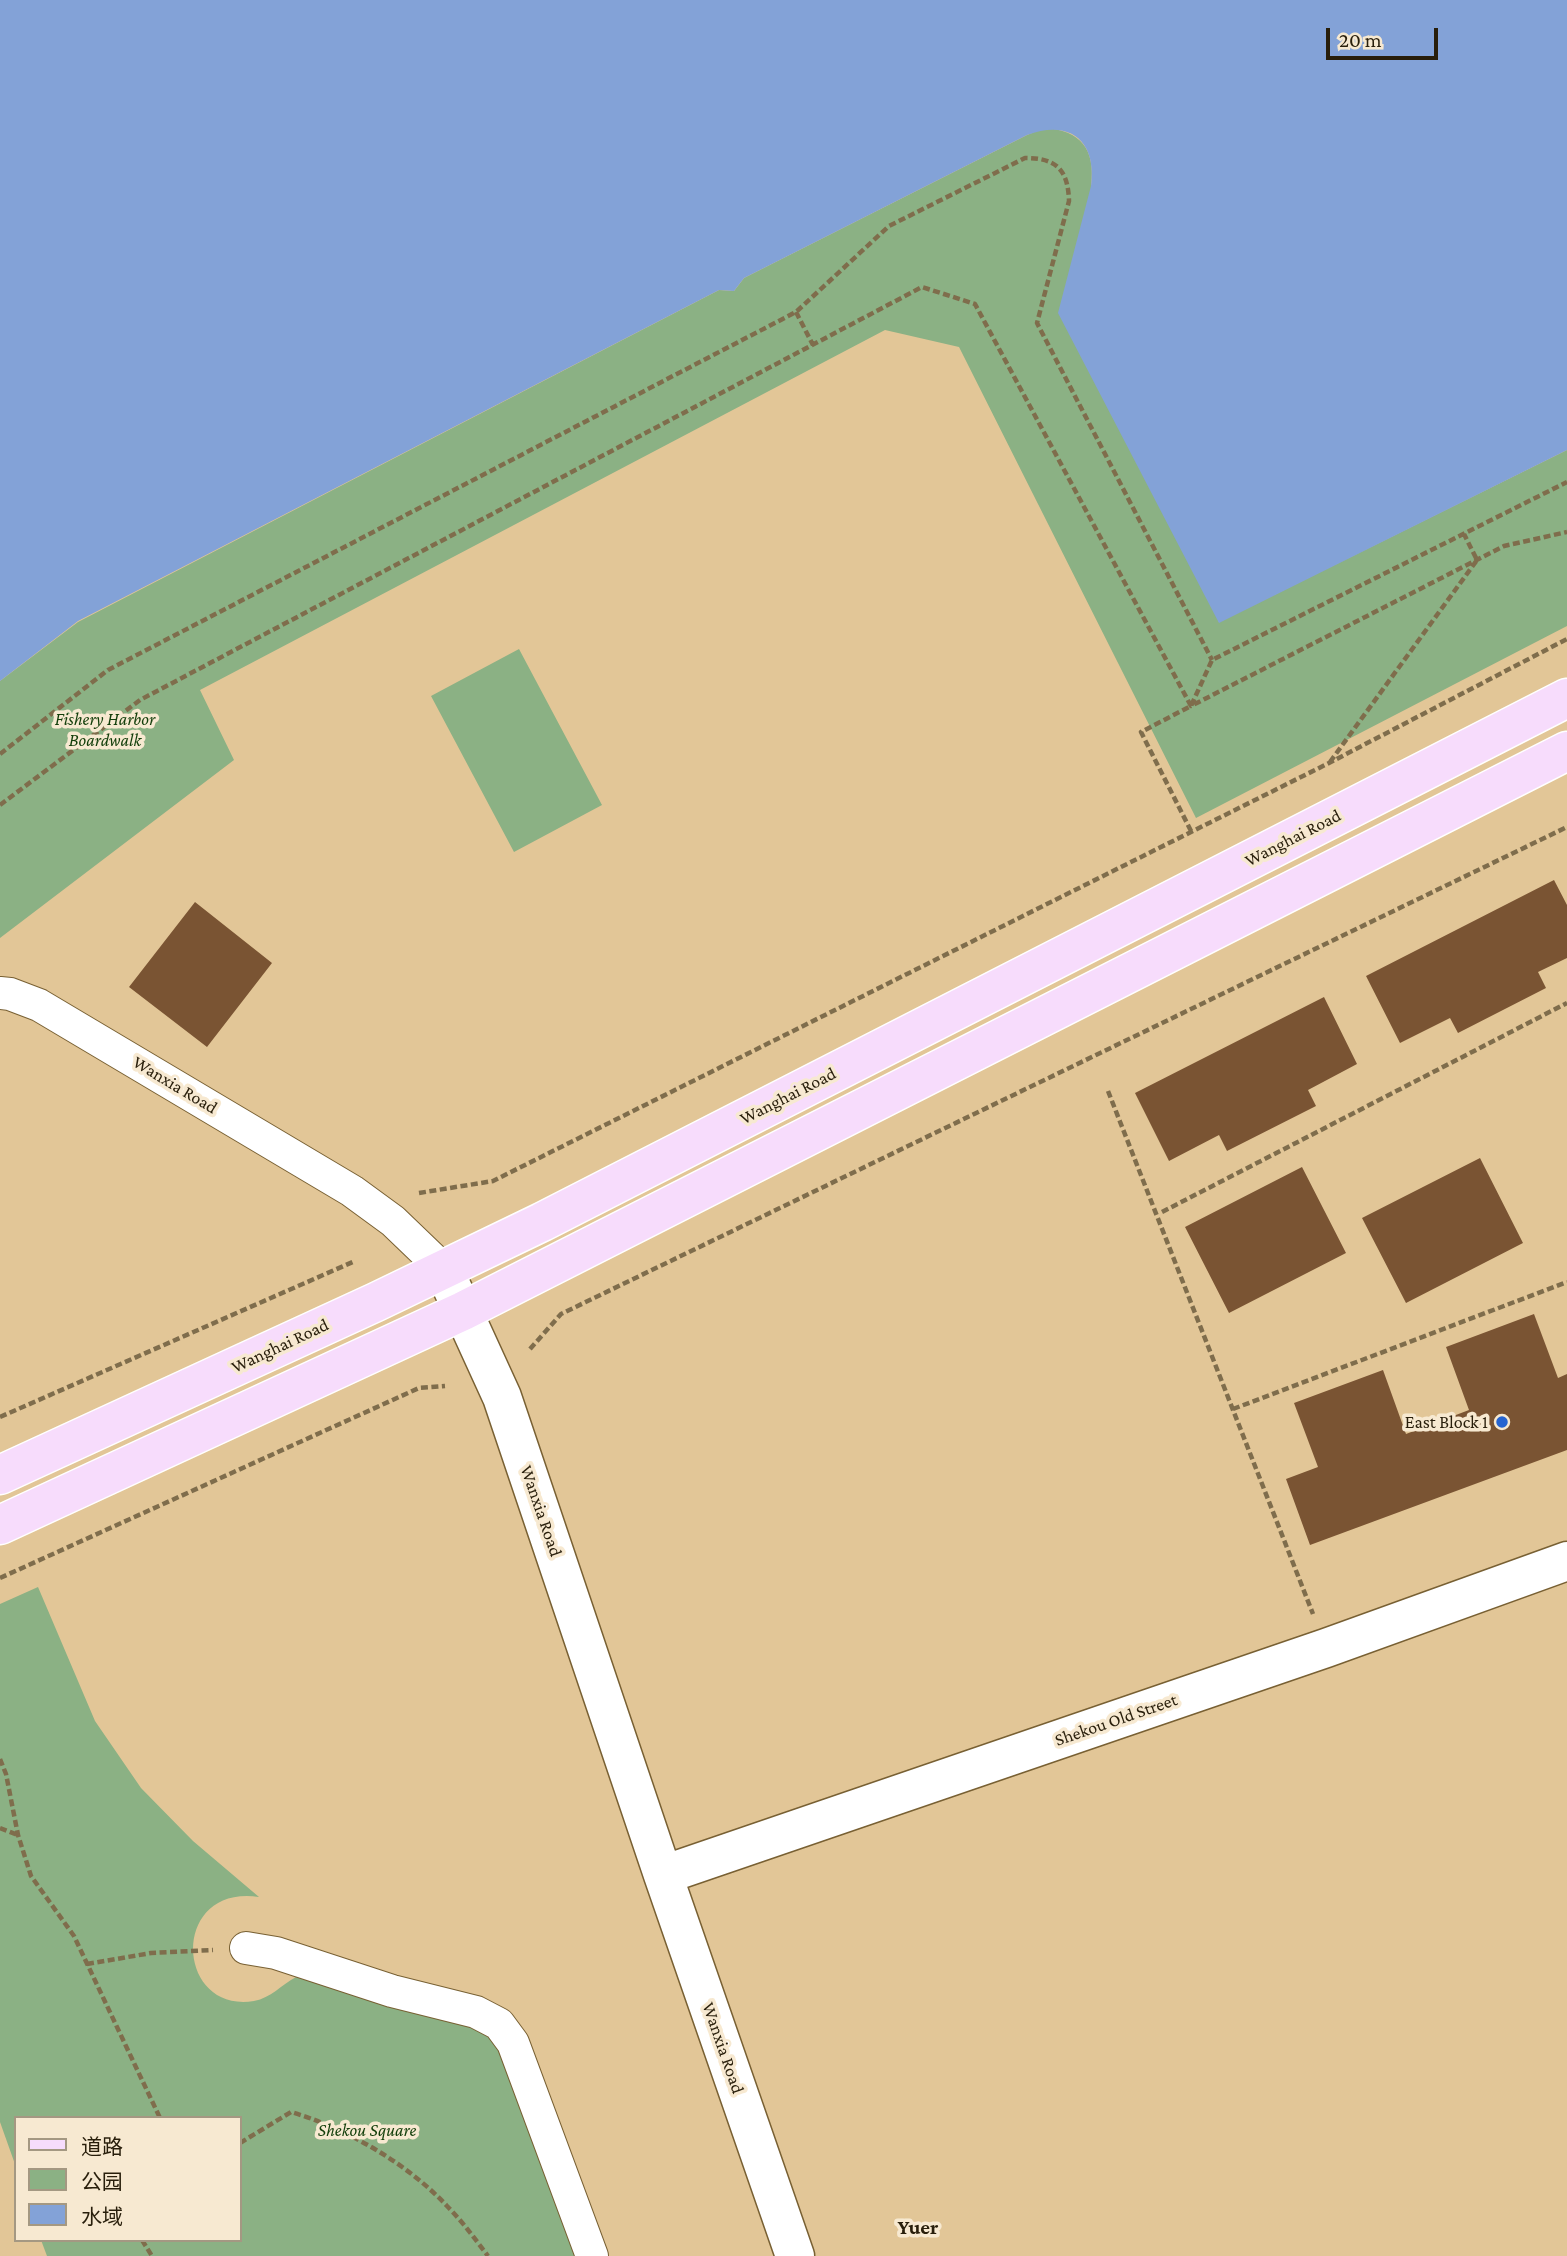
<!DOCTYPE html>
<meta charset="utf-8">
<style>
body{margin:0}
#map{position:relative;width:1567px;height:2256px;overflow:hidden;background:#e2c697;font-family:"Crimson Pro","Noto Sans SC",serif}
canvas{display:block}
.legend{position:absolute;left:14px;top:2116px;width:228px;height:126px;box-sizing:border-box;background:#f7e9d1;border:2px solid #a49882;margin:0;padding:9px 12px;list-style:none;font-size:21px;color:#281e0b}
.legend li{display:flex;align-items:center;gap:14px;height:35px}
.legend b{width:35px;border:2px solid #a49882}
.scale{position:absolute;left:1326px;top:28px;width:112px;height:32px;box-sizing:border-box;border:4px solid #281e0b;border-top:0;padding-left:9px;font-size:21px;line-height:24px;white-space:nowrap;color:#281e0b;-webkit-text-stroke:5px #f7e9d1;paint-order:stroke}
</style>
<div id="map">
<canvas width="1567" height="2256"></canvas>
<ul class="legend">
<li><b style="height:9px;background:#f7dcfc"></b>道路</li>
<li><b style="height:19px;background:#8bb184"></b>公园</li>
<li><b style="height:19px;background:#83a2d7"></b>水域</li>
</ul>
<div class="scale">20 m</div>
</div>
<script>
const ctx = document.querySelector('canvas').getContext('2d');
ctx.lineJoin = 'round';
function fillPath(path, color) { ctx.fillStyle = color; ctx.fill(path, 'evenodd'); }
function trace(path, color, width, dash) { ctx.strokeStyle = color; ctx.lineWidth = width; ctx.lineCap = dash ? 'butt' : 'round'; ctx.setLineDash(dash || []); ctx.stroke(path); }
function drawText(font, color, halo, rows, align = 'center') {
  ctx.font = font + ' "Crimson Pro",serif'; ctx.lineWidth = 7; ctx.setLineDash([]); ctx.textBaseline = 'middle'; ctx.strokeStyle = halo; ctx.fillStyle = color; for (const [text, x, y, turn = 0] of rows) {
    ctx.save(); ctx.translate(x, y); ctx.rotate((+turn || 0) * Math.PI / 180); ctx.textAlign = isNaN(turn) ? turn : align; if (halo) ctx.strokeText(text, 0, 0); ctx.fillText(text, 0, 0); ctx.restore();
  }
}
const green = new Path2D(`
 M1044,128C1081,130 1096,150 1091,186L1219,622L1567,450V626L1196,818L959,347L885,330L200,690L234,760L0,938V681L78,622L719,290L734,291L744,278L1027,135Z
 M519,649L602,805L514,852L431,696Z
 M38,1587L95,1721L141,1788L193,1841L259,1897C169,1884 175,2014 254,2001C271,1998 281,1985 296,1977L381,2004L478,2025L498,2044L575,2256H47L41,2240H240V2118H16V2167L0,2122V1604Z`);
const water = new Path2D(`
 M0,0H1567V450L1219,623L1058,313L1091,186C1097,141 1070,119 1027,135L744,278L734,291L719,290L78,621L0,681Z`);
const building = new Path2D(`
 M1554,880L1567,905V958L1538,972L1546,988L1458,1033L1450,1018L1400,1043L1366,976Z
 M195,902L272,963L207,1047L129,987Z
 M1324,997L1357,1064L1308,1090L1316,1106L1227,1151L1219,1135L1169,1161L1135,1093Z
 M1480,1158L1523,1243L1406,1303L1362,1218Z
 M1302,1167L1346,1253L1229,1313L1185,1227Z
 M1534,1314L1558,1378L1567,1374V1450L1310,1545L1286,1479L1318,1467L1294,1403L1383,1370L1406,1434L1469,1410L1446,1347Z`);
const path = new Path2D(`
 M796,312L813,345
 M0,754L108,670L796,312L889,226L1025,158C1056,158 1068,169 1069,201L1037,323L1212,660
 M1330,762L1477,560L1464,534
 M0,805L140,700L922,287L975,304L1191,706L1504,546L1567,532
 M1191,831L1141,732L1191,706L1212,660L1567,482
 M1108,1091L1313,1614
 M419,1193L493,1181L1329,763L1567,639
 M1162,1212L1567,1003
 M530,1349L561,1314L1567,827
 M1233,1409L1567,1282
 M0,1417L355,1261
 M0,1578L419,1388L445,1386
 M0,1759L6,1774L18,1835L31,1876L74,1936L160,2118
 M0,1828L18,1835
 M87,1964L151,1953L213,1950
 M240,2143L291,2112C346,2128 408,2164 447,2206C462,2221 475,2239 488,2256
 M142,2240L152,2256`);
const minor = new Path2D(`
 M0,993L10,994L39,1005L352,1191L393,1221L444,1270
 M246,1948L276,1953L392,1991L476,2012L499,2024L513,2043L592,2256`);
const tertiary = new Path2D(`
 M444,1270L502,1397L663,1875L795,2256
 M663,1875L1326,1648L1567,1561`);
const primary = new Path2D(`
 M0,1475L376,1302L542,1222L1567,698
 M0,1525L463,1311L1567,751`);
const markers = [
 [1502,1422,7,"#2664d0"]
];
const parkNames = [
 ["Fishery Harbor",105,719],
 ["Boardwalk",105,740],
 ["Shekou Square",367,2130]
];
const streetNames = [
 ["Wanghai Road",1293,838,-27],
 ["Wanxia Road",175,1085,31],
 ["Wanghai Road",788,1096,-27],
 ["Wanghai Road",280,1346,-25],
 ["Wanxia Road",541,1511,71],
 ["Shekou Old Street",1116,1720,-19],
 ["Wanxia Road",723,2048,71]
];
const poiNames = [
 ["East Block 1",1488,1422]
];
const quarterNames = [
 ["Yuer",918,2228]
];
fillPath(green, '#8bb184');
fillPath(water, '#83a2d7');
fillPath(building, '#7a5433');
trace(minor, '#786033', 34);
trace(tertiary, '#786033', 41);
trace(primary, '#fff', 41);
trace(path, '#7f6d4c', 4.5, [7, 3.5]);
trace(minor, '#fff', 32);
trace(tertiary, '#fff', 38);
trace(primary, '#f7dcfc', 38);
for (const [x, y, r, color] of markers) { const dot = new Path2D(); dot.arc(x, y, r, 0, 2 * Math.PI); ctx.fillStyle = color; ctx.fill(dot); trace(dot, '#f7e9d1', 2.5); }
drawText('italic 18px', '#123e0a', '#f7e9d1', parkNames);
drawText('18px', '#281e0b', '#f7e9d1', streetNames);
drawText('18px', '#281e0b', '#f7e9d1', poiNames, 'right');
drawText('bold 21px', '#281e0b', '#f7e9d1', quarterNames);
</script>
